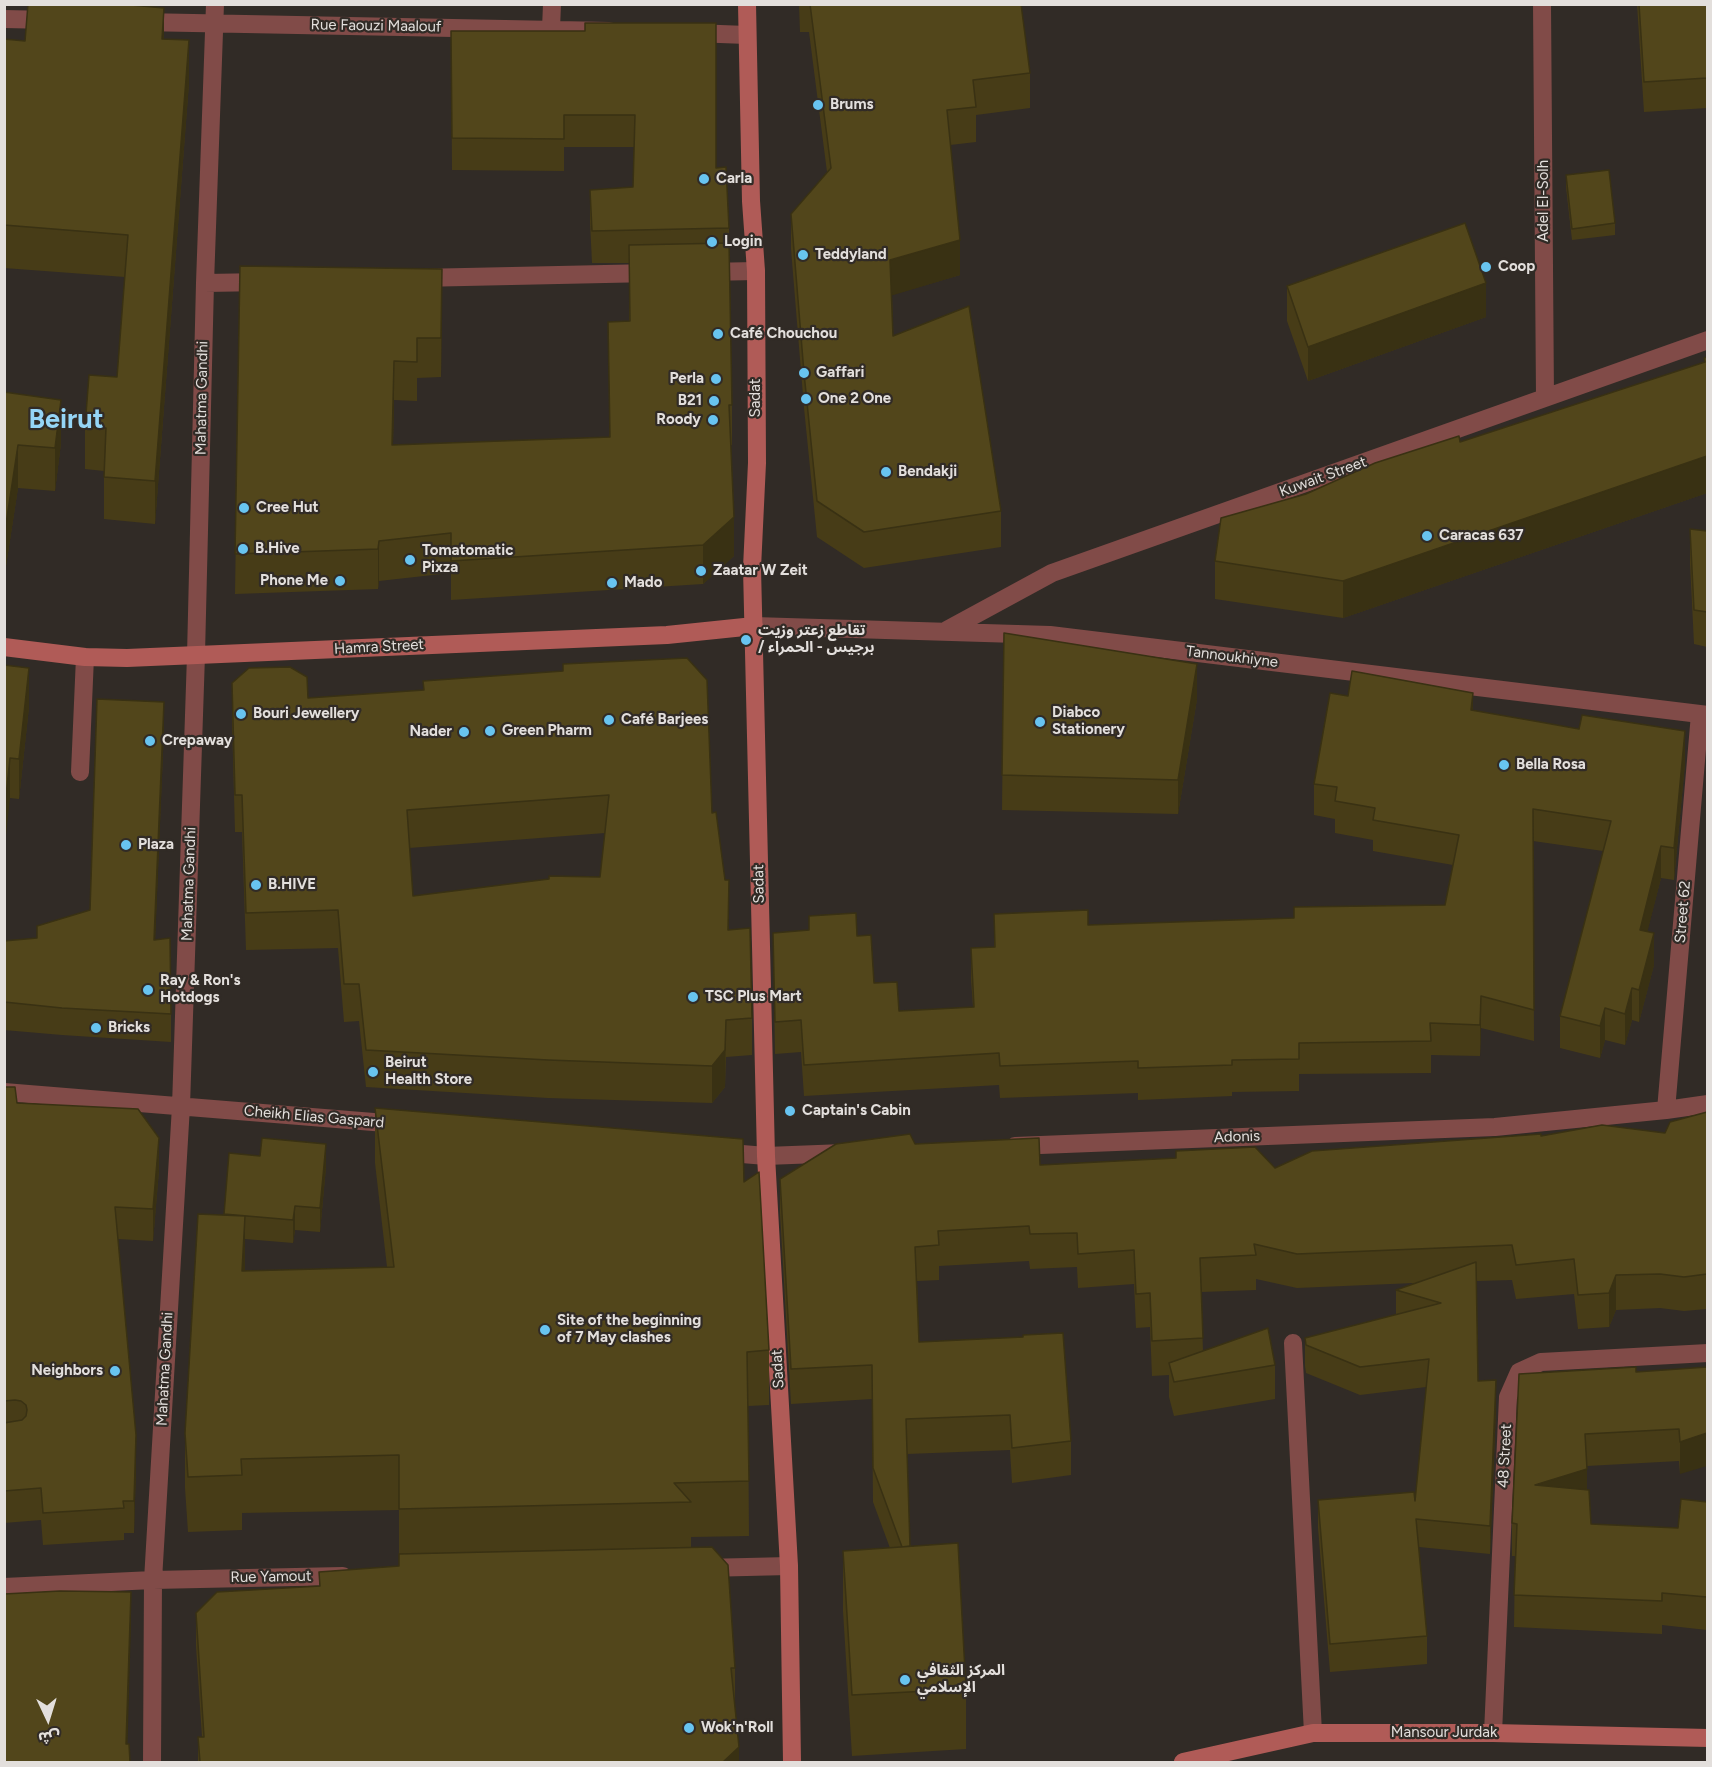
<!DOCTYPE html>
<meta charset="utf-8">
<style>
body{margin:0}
#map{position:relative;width:1712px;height:1767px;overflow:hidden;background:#312b26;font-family:Figtree,"Noto Sans Arabic",sans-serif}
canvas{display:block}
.frame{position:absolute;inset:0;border:6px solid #e3dfdc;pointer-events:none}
.north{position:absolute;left:18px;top:1689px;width:60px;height:60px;-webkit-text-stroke:4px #312b26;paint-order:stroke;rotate:176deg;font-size:16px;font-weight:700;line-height:24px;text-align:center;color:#e3dfdc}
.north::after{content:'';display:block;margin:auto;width:21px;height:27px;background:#e3dfdc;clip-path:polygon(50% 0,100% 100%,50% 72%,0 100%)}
</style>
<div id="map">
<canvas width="1712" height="1767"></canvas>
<div class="frame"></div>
<div class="north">ش</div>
</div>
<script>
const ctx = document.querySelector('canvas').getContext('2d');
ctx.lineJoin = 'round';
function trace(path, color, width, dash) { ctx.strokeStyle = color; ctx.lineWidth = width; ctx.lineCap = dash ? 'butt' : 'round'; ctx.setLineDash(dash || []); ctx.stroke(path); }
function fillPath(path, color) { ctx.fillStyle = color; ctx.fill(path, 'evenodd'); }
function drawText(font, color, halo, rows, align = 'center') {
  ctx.font = font + ' Figtree,"Noto Sans Arabic",sans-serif'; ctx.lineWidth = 4.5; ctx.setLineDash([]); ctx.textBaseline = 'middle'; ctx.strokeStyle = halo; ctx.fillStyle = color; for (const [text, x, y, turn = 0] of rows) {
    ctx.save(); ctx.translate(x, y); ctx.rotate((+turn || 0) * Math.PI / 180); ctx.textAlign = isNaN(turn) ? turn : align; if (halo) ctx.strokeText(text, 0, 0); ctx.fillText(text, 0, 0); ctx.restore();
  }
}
const street = new Path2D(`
 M1542,4L1545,398
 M4,19L51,20
 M141,22L609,31
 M551,29L552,4
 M693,33L747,35
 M706,272L756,271
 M418,278L652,273
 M205,283L265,282
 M754,626L1050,635L1708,715
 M947,630L1052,573L1708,340
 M80,772L85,657
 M4,1092L398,1124
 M1666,1110L1700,714
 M1015,1146L1495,1127L1666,1110L1708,1104
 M718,1152L766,1156L844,1153
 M1293,1343L1313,1733
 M704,1568L789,1566
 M4,1587L153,1580L343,1576
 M1493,1733L1508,1397L1519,1372L1541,1362L1708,1353
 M152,1762L153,1580L181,1106L196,655L205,283L215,4`);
const secondary = new Path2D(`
 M747,4L751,201L756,271L757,463L752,568L766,1156L789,1566L792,1762
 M4,647L85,657L127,658L667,635L754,626
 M1183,1762L1313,1733H1493L1708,1738`);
const wall = new Path2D(`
 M799,4H1021L1030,73V108L976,115V142L950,145L960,275L892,295L893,336L1001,511V547L864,568L817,537L804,408L791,249V214L827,172L809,32H800Z
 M1637,4H1707V108L1644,112Z
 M451,31H585L716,168L729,228L732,405V445H731L734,556L703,584L451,600V573L379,581L378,589L235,594L240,266L442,308L441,377L417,378V401L394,400L393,445L609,437L629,321V263H592L590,222V190L633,187L634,147H564V171L452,170Z
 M4,39L25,41L164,39L189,83L155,524L104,519V471L85,469V427L117,377L125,277L4,268Z
 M1566,175L1615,223V235L1572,240L1566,187Z
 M1287,286L1486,317L1308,381L1287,321Z
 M1707,357V493L1343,618L1215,599V561L1306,494L1460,442L1704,363V358Z
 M4,392L61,443L55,491L18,488L4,579Z
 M1690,529L1707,531V647L1694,644L1690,563Z
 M1004,633L1197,699L1178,814L1002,810Z
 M4,665L29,707L19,799L10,798Z
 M423,681L712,813L729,930L752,1018V1055L726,1057L725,1087L712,1103L548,1098L366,1087L359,1021L344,1022L338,948L246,950L242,832H235L232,721V683L308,698L423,690ZM605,833L600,877L413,896L409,848Z
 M1348,696L1473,710L1685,763L1674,880L1661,878L1647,932L1654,965L1639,1022L1632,1020L1625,1045L1605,1040L1600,1058L1560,1048V1016L1603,851L1533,841L1534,1041L1481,1028L1480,1056L1431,1055V1073L1299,1074V1091L1232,1092V1096L1138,1100V1093L1000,1098L999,1085L804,1096L801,1052L775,1054L773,933L857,936L874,983L899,1011L973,1007L971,979V948L994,947V914L1088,925L1294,918L1445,905L1453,865L1373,851V840L1335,833V819L1314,815V784Z
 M164,729L155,940L171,1014V1042L62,1035L4,1030V941L37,938L90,910Z
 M4,1087L17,1103L159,1170L153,1241L118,1239L136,1468L134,1533H124V1540L43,1545L41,1520L4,1523Z
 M375,1108L744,1182L769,1350V1405L748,1406L749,1536L691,1537V1547L735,1668V1700H734L739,1762H198V1737H202L196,1646V1613L319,1586V1572L399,1566V1510L242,1513V1530L188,1532L185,1488V1433L224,1215L229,1153L326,1167L320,1232L295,1230L293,1243L245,1239V1271L387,1267L375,1163Z
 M1707,1112V1309L1684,1311L1660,1308L1616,1310L1609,1327L1578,1329L1574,1294L1516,1299L1512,1280L1476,1281L1478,1381L1496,1408L1490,1554L1419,1547L1427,1636V1664L1330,1672L1318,1528V1500L1415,1501L1426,1387L1360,1395L1306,1373L1305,1366V1338L1396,1315V1290L1414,1283L1297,1288L1256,1279V1290L1201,1292L1203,1351L1275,1365V1399L1174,1416L1169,1397V1375L1152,1376L1150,1327L1136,1328L1134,1284L1078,1288L1077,1267L1030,1269L1029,1261L939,1266V1280L917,1281L919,1342L1071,1441V1475L1012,1483L1010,1450L907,1454L910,1546L966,1689V1749L852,1756L843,1611V1551L890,1548L873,1502L872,1399L791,1404L780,1213V1179L915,1144L1040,1165L1275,1168L1541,1136L1665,1133Z
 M1707,1367L1680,1474L1679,1461L1587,1466V1490L1591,1524L1678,1528L1707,1502V1630L1662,1625V1634L1514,1627L1515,1556H1512V1523L1636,1372Z`);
const shadedWall = new Path2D(`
 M164,8V51L162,39Z
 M189,40V83L155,524V481Z
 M960,240V275L890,296V260Z
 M442,269V308L441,377V338Z
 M1486,283V317L1308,381V347Z
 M394,361V400L392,485V445Z
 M61,400V443L55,491V448Z
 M18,445V488L4,579V537Z
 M1707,456V493L1343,618V581Z
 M734,517V556L703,584V545Z
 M379,541V581L378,589V549Z
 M1197,664V699L1178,814V780Z
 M29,668V707L19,799V759Z
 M1473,693V724L1471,710Z
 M164,702V729L154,968V940Z
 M1685,731V763L1674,880V848Z
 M10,758V798L4,855V815Z
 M1661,846V878L1640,961V930Z
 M1654,933V965L1639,1022V990Z
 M1632,988V1020L1625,1045V1014Z
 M1481,996V1028L1480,1056V1025Z
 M1605,1008V1040L1600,1058V1026Z
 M726,1020L725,1087L712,1103V1066Z
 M159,1138V1170L153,1241V1209Z
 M326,1144V1167L320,1232V1208Z
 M295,1206V1230L293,1243V1220Z
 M245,1216V1271H242Z
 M1616,1275V1310L1609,1327V1293Z
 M1496,1380V1408L1490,1554V1526Z
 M1707,1433V1466L1680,1474V1442Z
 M136,1435V1468L134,1533V1501Z
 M1587,1469V1502L1535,1485Z
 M131,1592V1624L127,1762L126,1744Z
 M739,1747V1762H723Z`);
const building = new Path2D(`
 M28,4H120L164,8L162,39L189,40L155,481L104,477L106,428L85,427L89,375L117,377L128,235L4,225V39L25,41Z
 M810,4H1021L1030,73L973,80L976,107L947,110L960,240L890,260L893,336L969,306L1001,511L864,532L817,501L804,373L791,214L831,168Z
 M1639,4H1707V78L1644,82Z
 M585,23H716V168L726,167L729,228L592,231L590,190L633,187L635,115H564V139L452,138L451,31H585Z
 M1609,170L1615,223L1572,229L1566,175Z
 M1465,223L1486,283L1308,347L1287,286Z
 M729,243L732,405H729L734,517L703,545L451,561V533L379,541L378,549L235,554L240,266L442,269L441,338H417V362L394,361L392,445L610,437L608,322L630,321L629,245Z
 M1707,357V456L1343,581L1215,561L1221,518L1306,494L1375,463L1459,436L1460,442L1705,362L1704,358Z
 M4,392L61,400L55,448L18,445L4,537Z
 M1690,529L1707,531V612L1694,610Z
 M1004,633L1197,664L1178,780L1002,775Z
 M687,658L707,680L712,813L716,812L725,880H729L728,930L750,928L752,1018L726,1020L725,1050L712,1066L548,1060L366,1050L359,984H344L338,910L246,913L242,795H235L232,683L249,668L290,667L307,677L308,698L424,690L423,681L563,671V664ZM609,795L600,877L549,876V879L413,896L407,810Z
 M4,665L29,668L19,759L10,758L4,815Z
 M1352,671L1473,693L1471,710L1540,722L1579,729L1582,715L1685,731L1674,848L1661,846L1640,930L1654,933L1639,990L1632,988L1625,1014L1605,1008L1600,1026L1560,1016L1611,821L1533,809L1534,1010L1481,996L1480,1025L1430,1023L1431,1041L1299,1043V1059L1232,1060V1065L1138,1068V1061L1000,1066L999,1053L804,1065L801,1020L775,1022L773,933L809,930V916L856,913L857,936L871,935L874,983L897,982L899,1011L974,1007L971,948L995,947L994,914L1088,910V925L1294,918V907L1445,905L1459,835L1373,820L1375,808L1335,801L1337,787L1314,784L1330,693L1348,696Z
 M97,699L164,702L154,940L170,938L171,1014L62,1008L4,1002V941L37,938V926L90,910Z
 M4,1087H15L17,1103L138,1109L159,1138L153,1209L115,1207L136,1435L134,1501H123L124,1508L43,1513L41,1488L4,1491V1423L22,1420L26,1416L27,1410L26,1405L21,1401L15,1400L4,1401Z
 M375,1108L743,1139L744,1182L759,1172L769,1350L747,1352L749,1481L674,1483L691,1502L399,1509V1455L241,1459L242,1475L188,1477L185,1433L198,1214L245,1216L242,1271L394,1267Z
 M1707,1112V1274L1684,1277L1660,1274L1616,1275L1609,1293L1578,1295L1574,1259L1516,1265L1512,1245L1297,1254L1254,1244L1256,1255L1200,1258L1203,1338L1152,1341L1150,1293L1136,1294L1134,1250L1078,1254L1077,1233L1030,1234L1029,1226L938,1231L939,1245L915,1247L919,1342L1023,1337V1335L1063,1333L1071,1441L1012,1448L1010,1415L906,1419L910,1546L902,1547L873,1468L872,1365L791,1369L780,1179L836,1144L910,1134L915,1144L1039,1138L1040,1165L1176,1158V1151L1255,1147L1275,1168L1312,1151L1541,1134V1136L1602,1125L1665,1133L1670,1122Z
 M262,1138L326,1144L320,1208L295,1206L293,1220L224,1214L229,1153L260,1156Z
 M1476,1262L1478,1381L1496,1380L1490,1526L1416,1519L1427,1636L1330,1644L1318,1500L1414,1492L1415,1501L1429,1359L1360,1367L1306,1345L1305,1338L1441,1303L1396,1290Z
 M1268,1328L1275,1365L1174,1382L1169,1363Z
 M1636,1367V1372L1707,1367V1433L1680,1442L1679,1429L1585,1434L1587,1469L1535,1485L1589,1490L1591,1524L1678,1528L1681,1499L1707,1502V1597L1662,1593V1601L1514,1595L1517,1524L1512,1523L1519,1374Z
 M958,1543L966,1689L852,1695L843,1551Z
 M712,1547L728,1565L735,1668H731L739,1747L723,1762H200L198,1737H204L196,1613L217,1592L320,1586L319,1572L399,1566V1554Z
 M60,1591L131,1592L126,1744H129L130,1762H4V1594Z`);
const markers = [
 [818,105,6,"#68c4f0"],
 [704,179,6,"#68c4f0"],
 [712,242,6,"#68c4f0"],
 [803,255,6,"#68c4f0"],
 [1486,267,6,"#68c4f0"],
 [718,334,6,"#68c4f0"],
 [804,373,6,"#68c4f0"],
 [716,379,6,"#68c4f0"],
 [806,399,6,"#68c4f0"],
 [714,401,6,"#68c4f0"],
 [713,420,6,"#68c4f0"],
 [886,472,6,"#68c4f0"],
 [244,508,6,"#68c4f0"],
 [1427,536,6,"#68c4f0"],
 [243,549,6,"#68c4f0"],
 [410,560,6,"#68c4f0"],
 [701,571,6,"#68c4f0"],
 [340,581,6,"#68c4f0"],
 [612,583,6,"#68c4f0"],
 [746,640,6,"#68c4f0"],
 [241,714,6,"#68c4f0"],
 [609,720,6,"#68c4f0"],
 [1040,722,6,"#68c4f0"],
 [490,731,6,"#68c4f0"],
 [464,732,6,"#68c4f0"],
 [150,741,6,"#68c4f0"],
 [1504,765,6,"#68c4f0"],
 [126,845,6,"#68c4f0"],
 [256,885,6,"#68c4f0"],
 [148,990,6,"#68c4f0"],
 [693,997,6,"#68c4f0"],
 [96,1028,6,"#68c4f0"],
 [373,1072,6,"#68c4f0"],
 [790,1111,6,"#68c4f0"],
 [545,1330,6,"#68c4f0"],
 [115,1371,6,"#68c4f0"],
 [905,1680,6,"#68c4f0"],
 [689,1728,6,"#68c4f0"]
];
const streetNames = [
 ["Rue Faouzi Maalouf",376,26,1],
 ["Adel El-Solh",1544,201,-90],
 ["Mahatma Gandhi",202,398,-89],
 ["Sadat",756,398,-90],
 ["Kuwait Street",1323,477,-20],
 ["Hamra Street",379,647,-3],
 ["Tannoukhiyne",1232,657,7],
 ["Mahatma Gandhi",189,884,-88],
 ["Sadat",759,884,-91],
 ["Street 62",1683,912,-85],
 ["Cheikh Elias Gaspard",314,1117,5],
 ["Adonis",1237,1137,-2],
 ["Mahatma Gandhi",165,1369,-87],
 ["Sadat",778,1369,-93],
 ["48 Street",1505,1456,-87],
 ["Rue Yamout",271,1577,-1],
 ["Mansour Jurdak",1444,1733]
];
const poiNames = [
 ["Brums",830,105],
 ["Carla",716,179],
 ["Login",724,242],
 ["Teddyland",815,255],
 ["Coop",1498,267],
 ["Café Chouchou",730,334],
 ["Gaffari",816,373],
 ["Perla",704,379,"right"],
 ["One 2 One",818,399],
 ["B21",702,401,"right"],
 ["Roody",701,420,"right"],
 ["Bendakji",898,472],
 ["Cree Hut",256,508],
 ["Caracas 637",1439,536],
 ["B.Hive",255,549],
 ["Tomatomatic",422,551],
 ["Pixza",422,568],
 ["Zaatar W Zeit",713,571],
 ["Phone Me",328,581,"right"],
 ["Mado",624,583],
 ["تقاطع زعتر وزيت",758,631],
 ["/ برجيس - الحمراء",758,648],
 ["Diabco",1052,713],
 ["Stationery",1052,730],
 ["Bouri Jewellery",253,714],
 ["Café Barjees",621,720],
 ["Green Pharm",502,731],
 ["Nader",452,732,"right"],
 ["Crepaway",162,741],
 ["Bella Rosa",1516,765],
 ["Plaza",138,845],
 ["B.HIVE",268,885],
 ["Ray & Ron's",160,981],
 ["Hotdogs",160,998],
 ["TSC Plus Mart",705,997],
 ["Bricks",108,1028],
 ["Beirut",385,1063],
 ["Health Store",385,1080],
 ["Captain's Cabin",802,1111],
 ["Site of the beginning",557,1321],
 ["of 7 May clashes",557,1338],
 ["Neighbors",103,1371,"right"],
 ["المركز الثقافي",917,1671],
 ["الإسلامي",917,1688],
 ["Wok'n'Roll",701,1728]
];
const townNames = [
 ["Beirut",66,420]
];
trace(street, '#814b48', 18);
trace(secondary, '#b05b57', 18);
fillPath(wall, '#473c17');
fillPath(shadedWall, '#393113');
fillPath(building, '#52461b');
trace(building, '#393113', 1.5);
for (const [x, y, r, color] of markers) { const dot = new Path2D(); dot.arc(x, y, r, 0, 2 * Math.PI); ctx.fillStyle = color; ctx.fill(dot); trace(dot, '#312b26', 2); }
drawText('15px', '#e3dfdc', '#312b26', streetNames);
drawText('bold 15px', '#e3dfdc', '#312b26', poiNames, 'left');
drawText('bold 27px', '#95d5f6', '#312b26', townNames);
</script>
